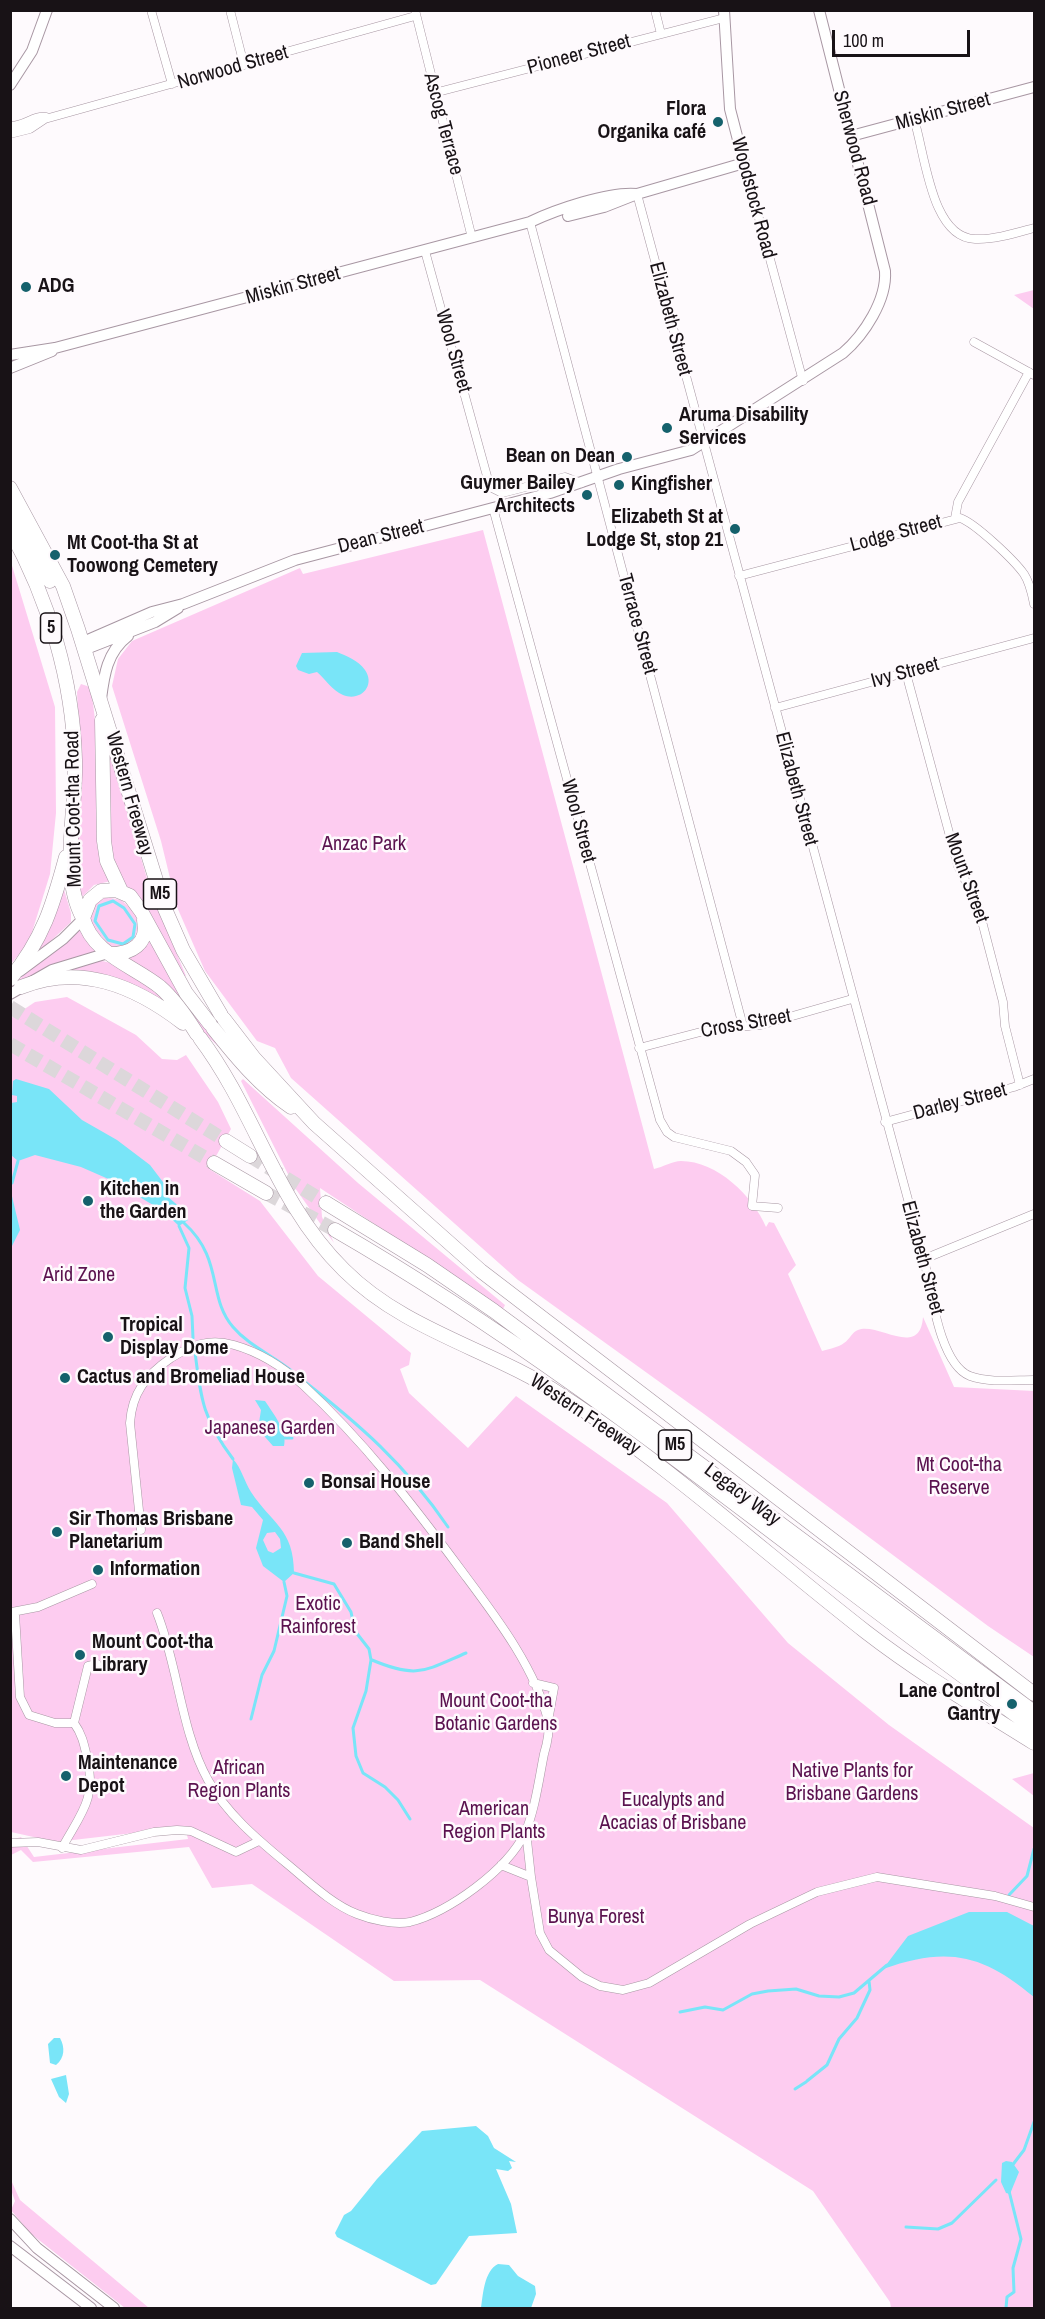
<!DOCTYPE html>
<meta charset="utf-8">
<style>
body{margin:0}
#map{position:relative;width:1045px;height:2319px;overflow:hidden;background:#fefafd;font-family:"Archivo Narrow",sans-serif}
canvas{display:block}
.frame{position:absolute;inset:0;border:12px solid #181216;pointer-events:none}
.scale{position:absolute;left:832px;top:30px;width:138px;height:27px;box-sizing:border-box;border:3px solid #181216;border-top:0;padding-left:8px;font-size:18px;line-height:21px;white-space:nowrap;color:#181216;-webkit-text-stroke:4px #fefafd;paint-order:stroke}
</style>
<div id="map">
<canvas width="1045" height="2319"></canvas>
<div class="frame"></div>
<div class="scale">100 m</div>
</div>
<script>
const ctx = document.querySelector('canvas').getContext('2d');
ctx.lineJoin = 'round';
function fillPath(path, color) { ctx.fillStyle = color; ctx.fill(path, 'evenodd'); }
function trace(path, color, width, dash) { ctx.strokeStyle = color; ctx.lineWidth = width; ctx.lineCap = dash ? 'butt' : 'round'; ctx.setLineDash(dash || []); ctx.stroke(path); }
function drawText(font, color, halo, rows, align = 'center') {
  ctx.font = font + ' "Archivo Narrow",sans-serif'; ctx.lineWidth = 5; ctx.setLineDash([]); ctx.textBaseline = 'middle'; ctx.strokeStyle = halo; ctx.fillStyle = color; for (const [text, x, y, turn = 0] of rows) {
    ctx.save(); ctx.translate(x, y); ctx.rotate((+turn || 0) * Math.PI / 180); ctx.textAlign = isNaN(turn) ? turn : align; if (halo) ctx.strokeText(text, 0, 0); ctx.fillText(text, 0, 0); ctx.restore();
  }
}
const green = new Path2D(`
 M1034,290V309L1014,295Z
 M483,530L654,1169C663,1167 673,1161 681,1161C717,1161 753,1196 766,1227L769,1222L774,1223L796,1265L788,1274L822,1351C829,1349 839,1347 844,1343C850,1339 852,1332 858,1330C878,1322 920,1359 923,1317L954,1387L1034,1391V1657L988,1626L704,1414L518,1280L291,1078L275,1048L257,1041L205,971L177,907L161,841L112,686L118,659L132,641L300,568L303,574Z
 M10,559L55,707L56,813L50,874L29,942L11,964Z
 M81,684L90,687C101,738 95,791 97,844L100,858L111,881L94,885L83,896H80L76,864L81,782L77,692Z
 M109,754L114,765L150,889L186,976L183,975L139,897L121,882L111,861Z
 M63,886L71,913V922L37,954Z
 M106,897L121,900C139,914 143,925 131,945L112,948L94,929L90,918L96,903Z
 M79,929L97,953L15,985L17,981Z
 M149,939L188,1004L223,1047L218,1046L122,958Z
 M99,961C116,960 158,988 166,1004L60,972Z
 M67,997L136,1035L162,1059L177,1060L186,1055L218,1102L231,1129L209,1169L260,1201L318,1276L411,1353L409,1365L400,1369L409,1393L468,1448L516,1396L667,1503L788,1643L889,1725L1034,1828V2308H891L890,2302L813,2191L480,1980L394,1981L252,1884L212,1888L189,1847L33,1862L21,1850L11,1855V1840L21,1837L34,1857L188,1839L185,1827L56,1842L11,1832V1018L35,1002Z
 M243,1079L358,1183L505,1305L503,1309L320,1188L322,1217L334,1243L295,1188L241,1081Z
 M1034,1773V1796L1012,1779Z
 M11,2180L20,2200L149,2308H125L30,2233L11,2210L15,2201L11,2190Z`);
const water = new Path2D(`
 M337,652C346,656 358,660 365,670C376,686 360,702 343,695C332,690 326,680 317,672L309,674L298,670L296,666L302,653Z
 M16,1079L49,1089L82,1120L117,1140L150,1165L166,1186L168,1197L181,1208L188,1220L179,1226L163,1211L113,1181L81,1167L35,1155L18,1161L11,1155V1103L17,1102V1096L12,1095L13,1081Z
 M11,1192L20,1230L11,1248Z
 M255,1400L265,1401C273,1413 288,1432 284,1446H273L258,1429L261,1410Z
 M233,1459C242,1469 244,1481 251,1492C272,1524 294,1529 294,1573L284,1582L263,1566L256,1548L263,1520L252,1507L241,1505L232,1468ZM275,1532L280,1539L281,1548L273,1553L268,1551L263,1540L267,1533Z
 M969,1912H1007L1034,1926V1997C983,1954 947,1946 883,1969L908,1936Z
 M54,2038H60C65,2047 65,2058 56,2065L50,2063L48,2044Z
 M66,2075L69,2094L66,2103L59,2097L51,2079Z
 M476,2126L488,2136L494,2148L516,2162L509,2161L512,2168L508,2171L496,2169L511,2204L517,2233L469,2236L436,2284L431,2285L337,2237L335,2233L344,2215L351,2211L377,2179L422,2131Z
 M1006,2161L1012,2162L1019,2172L1010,2194L1006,2193L1001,2182L1002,2163Z
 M498,2264L509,2265L518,2276L535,2286L536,2294L531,2308H481C483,2295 484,2271 498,2264Z`);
const stream = new Path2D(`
 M113,901L124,908L135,924L133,937L123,944L108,940L95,921L99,906Z
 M12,1183L18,1161
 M184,1223C224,1259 207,1297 233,1327C249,1346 274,1356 293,1372
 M179,1226L189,1248L185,1288L192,1316L193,1338
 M195,1352C201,1400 203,1419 233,1459
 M300,1378C359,1424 405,1464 448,1527
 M285,1438H292
 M294,1573L334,1584L351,1612L355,1631L369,1649L371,1660L366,1691L353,1728L356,1756L363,1773L385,1787L398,1800L410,1819
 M372,1660C417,1679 424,1671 466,1653
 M251,1719L262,1675L274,1651L287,1596L284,1582
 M1009,1895L1027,1876L1034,1849
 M680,2012L705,2007L723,2010L752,1994L768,1991L796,1989L819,1996L839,1997L854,1993L887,1965
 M807,2081L827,2065L839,2039L857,2018L870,1990L869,1981
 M795,2089L806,2082
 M1011,2167L1024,2150L1034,2122
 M906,2227L938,2229L952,2223L996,2180
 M1006,2308L1007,2297L1014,2292L1013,2268L1021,2239L1009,2191`);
const highwayTunnel = new Path2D(`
 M10,1007L226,1141
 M10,1044L214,1163
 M250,1156L326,1203
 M266,1193L335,1230`);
const street = new Path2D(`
 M151,10L172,84
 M230,10L244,65
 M415,10L472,238
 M655,10L661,34
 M434,93L724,18
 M914,119C925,153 931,238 975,239C994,240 1016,233 1034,228
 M10,126C26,126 33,115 46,117
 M10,134L30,129L45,119L415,16
 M744,163L803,381
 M637,194L924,1259C931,1289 939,1364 970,1376C989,1383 1014,1380 1034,1380
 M530,222L743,1026
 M425,251L490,487L502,493L565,477L581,483
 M974,342L1034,375
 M493,508L660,1120L667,1132L674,1137L731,1151L746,1162L755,1175L752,1206L778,1208
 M955,518L958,502L1029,372
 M739,576L960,518C975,523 1014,560 1024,574C1030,583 1032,594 1034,604
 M906,673L958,866L978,906L1003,1002L1005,1026L1020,1085
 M775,708L1034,638
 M639,1048L712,1029L761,1025L852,999
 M885,1122L1014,1087L1034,1079
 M924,1259L1034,1214
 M141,1530L130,1423C132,1393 146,1375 171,1358C192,1345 209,1338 234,1345C259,1352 284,1368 303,1385C363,1440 413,1505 461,1570C493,1613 536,1668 548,1721C550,1732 547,1744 544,1754C539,1779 535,1810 525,1833C507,1870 449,1912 410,1922C394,1925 372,1920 357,1914C331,1904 307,1880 286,1863C257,1839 226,1813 208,1780C181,1732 178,1665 157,1613
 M12,1612L38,1607L92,1584
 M15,1614L20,1697L29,1715L55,1723H74C82,1734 84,1744 87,1757C97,1799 81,1813 62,1848
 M533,1683L554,1688L548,1721
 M74,1723L88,1666L97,1664
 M10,1843L38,1842L81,1850L154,1832L177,1830L191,1831L236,1852L259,1841
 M501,1865L531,1877L526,1831
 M531,1877L540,1933L549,1950L582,1977L600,1986L623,1990L649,1983L750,1924L817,1892L877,1877L995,1896L1034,1907`);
const secondary = new Path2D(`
 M10,85L32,51L47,10
 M851,136L1034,87
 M568,216L604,207L637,194L744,163L730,109L724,10
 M10,355L55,348L530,222C555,210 610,191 637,194
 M10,368L52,351
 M83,642L152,612L183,604L295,560L550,493L619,469L691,450L843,353C864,335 887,300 885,271L819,10
 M86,649L155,622L178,608
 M101,699C104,675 107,652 128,636
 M20,971L63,939L83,919
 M10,994L52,970L108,953
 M10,2219L37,2248L114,2308
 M10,2246L91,2308`);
const highway = new Path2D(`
 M10,488L63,586L78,629L165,909L183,950L221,1015
 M10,509L50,581
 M10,530C49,600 73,681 75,760C77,809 59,875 83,918
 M102,720L104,841L107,861L121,891
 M110,954C131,954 149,944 144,920
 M10,979C43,939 53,905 66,857
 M21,987C81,963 135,986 183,1023
 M224,1019L254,1058L314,1123L481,1271L1034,1694
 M213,1028C236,1057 260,1086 291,1107
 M197,1034C187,1018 175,1000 160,987C134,966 92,954 83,918L90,900L101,891L116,890L130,896L141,911L186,993L210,1024
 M200,1038C257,1114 275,1202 344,1270C405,1331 491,1349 561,1395C669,1466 765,1553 866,1632C919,1673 978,1708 1034,1743
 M226,1141L250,1156
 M214,1163L266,1193
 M326,1203L427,1265L494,1311L1034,1712
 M335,1230C583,1373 802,1562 1034,1728`);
const markers = [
 [718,122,6,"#15616c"],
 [26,287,6,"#15616c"],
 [667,428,6,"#15616c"],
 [627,457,6,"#15616c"],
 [619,485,6,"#15616c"],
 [587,495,6,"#15616c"],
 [735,529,6,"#15616c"],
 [55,555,6,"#15616c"],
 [88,1201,6,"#15616c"],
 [108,1337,6,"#15616c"],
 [65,1378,6,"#15616c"],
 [309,1483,6,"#15616c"],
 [57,1532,6,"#15616c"],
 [347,1543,6,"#15616c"],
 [98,1570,6,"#15616c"],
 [80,1655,6,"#15616c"],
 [1012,1704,6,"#15616c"],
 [66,1776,6,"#15616c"]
];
const shields = [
 [51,628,21],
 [160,894,33],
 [675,1445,33]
];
const shieldNames = [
 ["5",51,628],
 ["M5",160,894],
 ["M5",675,1445]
];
const streetNames = [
 ["Pioneer Street",579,55,-15],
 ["Norwood Street",233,68,-16],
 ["Miskin Street",943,112,-15],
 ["Ascog Terrace",443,124,75],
 ["Sherwood Road",854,148,75],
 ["Woodstock Road",753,198,75],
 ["Miskin Street",293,286,-15],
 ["Elizabeth Street",670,319,75],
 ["Wool Street",453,351,74],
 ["Lodge Street",896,534,-15],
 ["Dean Street",381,537,-14],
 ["Terrace Street",637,624,75],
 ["Ivy Street",905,673,-15],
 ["Elizabeth Street",796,789,75],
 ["Western Freeway",129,794,74],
 ["Mount Coot-tha Road",74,809,-91],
 ["Wool Street",578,821,75],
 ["Mount Street",966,878,70],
 ["Cross Street",746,1024,-10],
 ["Darley Street",960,1102,-15],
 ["Elizabeth Street",922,1258,75],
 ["Western Freeway",585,1415,34],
 ["Legacy Way",742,1495,37]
];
const poiNames = [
 ["Flora",706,110,"right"],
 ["Organika café",706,133,"right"],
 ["ADG",38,287],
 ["Aruma Disability",679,416],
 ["Services",679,439],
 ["Bean on Dean",615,457,"right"],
 ["Guymer Bailey",575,484,"right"],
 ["Architects",575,507,"right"],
 ["Kingfisher",631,485],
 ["Elizabeth St at",723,518,"right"],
 ["Lodge St, stop 21",723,541,"right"],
 ["Mt Coot-tha St at",67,544],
 ["Toowong Cemetery",67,567],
 ["Kitchen in",100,1190],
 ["the Garden",100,1213],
 ["Tropical",120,1326],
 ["Display Dome",120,1349],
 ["Cactus and Bromeliad House",77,1378],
 ["Bonsai House",321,1483],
 ["Sir Thomas Brisbane",69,1520],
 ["Planetarium",69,1543],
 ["Band Shell",359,1543],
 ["Information",110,1570],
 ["Mount Coot-tha",92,1643],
 ["Library",92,1666],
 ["Lane Control",1000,1692,"right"],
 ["Gantry",1000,1715,"right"],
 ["Maintenance",78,1764],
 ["Depot",78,1787]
];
const parkNames = [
 ["Anzac Park",364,845],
 ["Arid Zone",79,1276],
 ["Japanese Garden",270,1429],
 ["Mt Coot-tha",959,1466],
 ["Reserve",959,1489],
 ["Exotic",318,1605],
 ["Rainforest",318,1628],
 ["Mount Coot-tha",496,1702],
 ["Botanic Gardens",496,1725],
 ["African",239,1769],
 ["Region Plants",239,1792],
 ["Native Plants for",852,1772],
 ["Brisbane Gardens",852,1795],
 ["Eucalypts and",673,1801],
 ["Acacias of Brisbane",673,1824],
 ["American",494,1810],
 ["Region Plants",494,1833],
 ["Bunya Forest",596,1918]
];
fillPath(green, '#fdccf0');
fillPath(water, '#79e5f8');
trace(stream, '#79e5f8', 3);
trace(highwayTunnel, '#dcd7da', 14, [14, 7]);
trace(street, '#a897a3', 9);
trace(secondary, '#a897a3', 12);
trace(highway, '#a897a3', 15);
trace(street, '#fff', 8);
trace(secondary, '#fff', 10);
trace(highway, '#fff', 14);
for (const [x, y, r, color] of markers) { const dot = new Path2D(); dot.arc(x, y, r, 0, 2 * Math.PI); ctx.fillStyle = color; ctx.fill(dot); trace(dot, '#fefafd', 2); }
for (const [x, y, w] of shields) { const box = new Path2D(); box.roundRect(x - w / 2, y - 15, w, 30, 4.5); ctx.fillStyle = '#fefafd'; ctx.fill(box); trace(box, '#181216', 1.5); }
drawText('bold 18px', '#181216', null, shieldNames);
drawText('20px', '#181216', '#fefafd', streetNames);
drawText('bold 20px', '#181216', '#fefafd', poiNames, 'left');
drawText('20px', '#5b124f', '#fefafd', parkNames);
</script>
